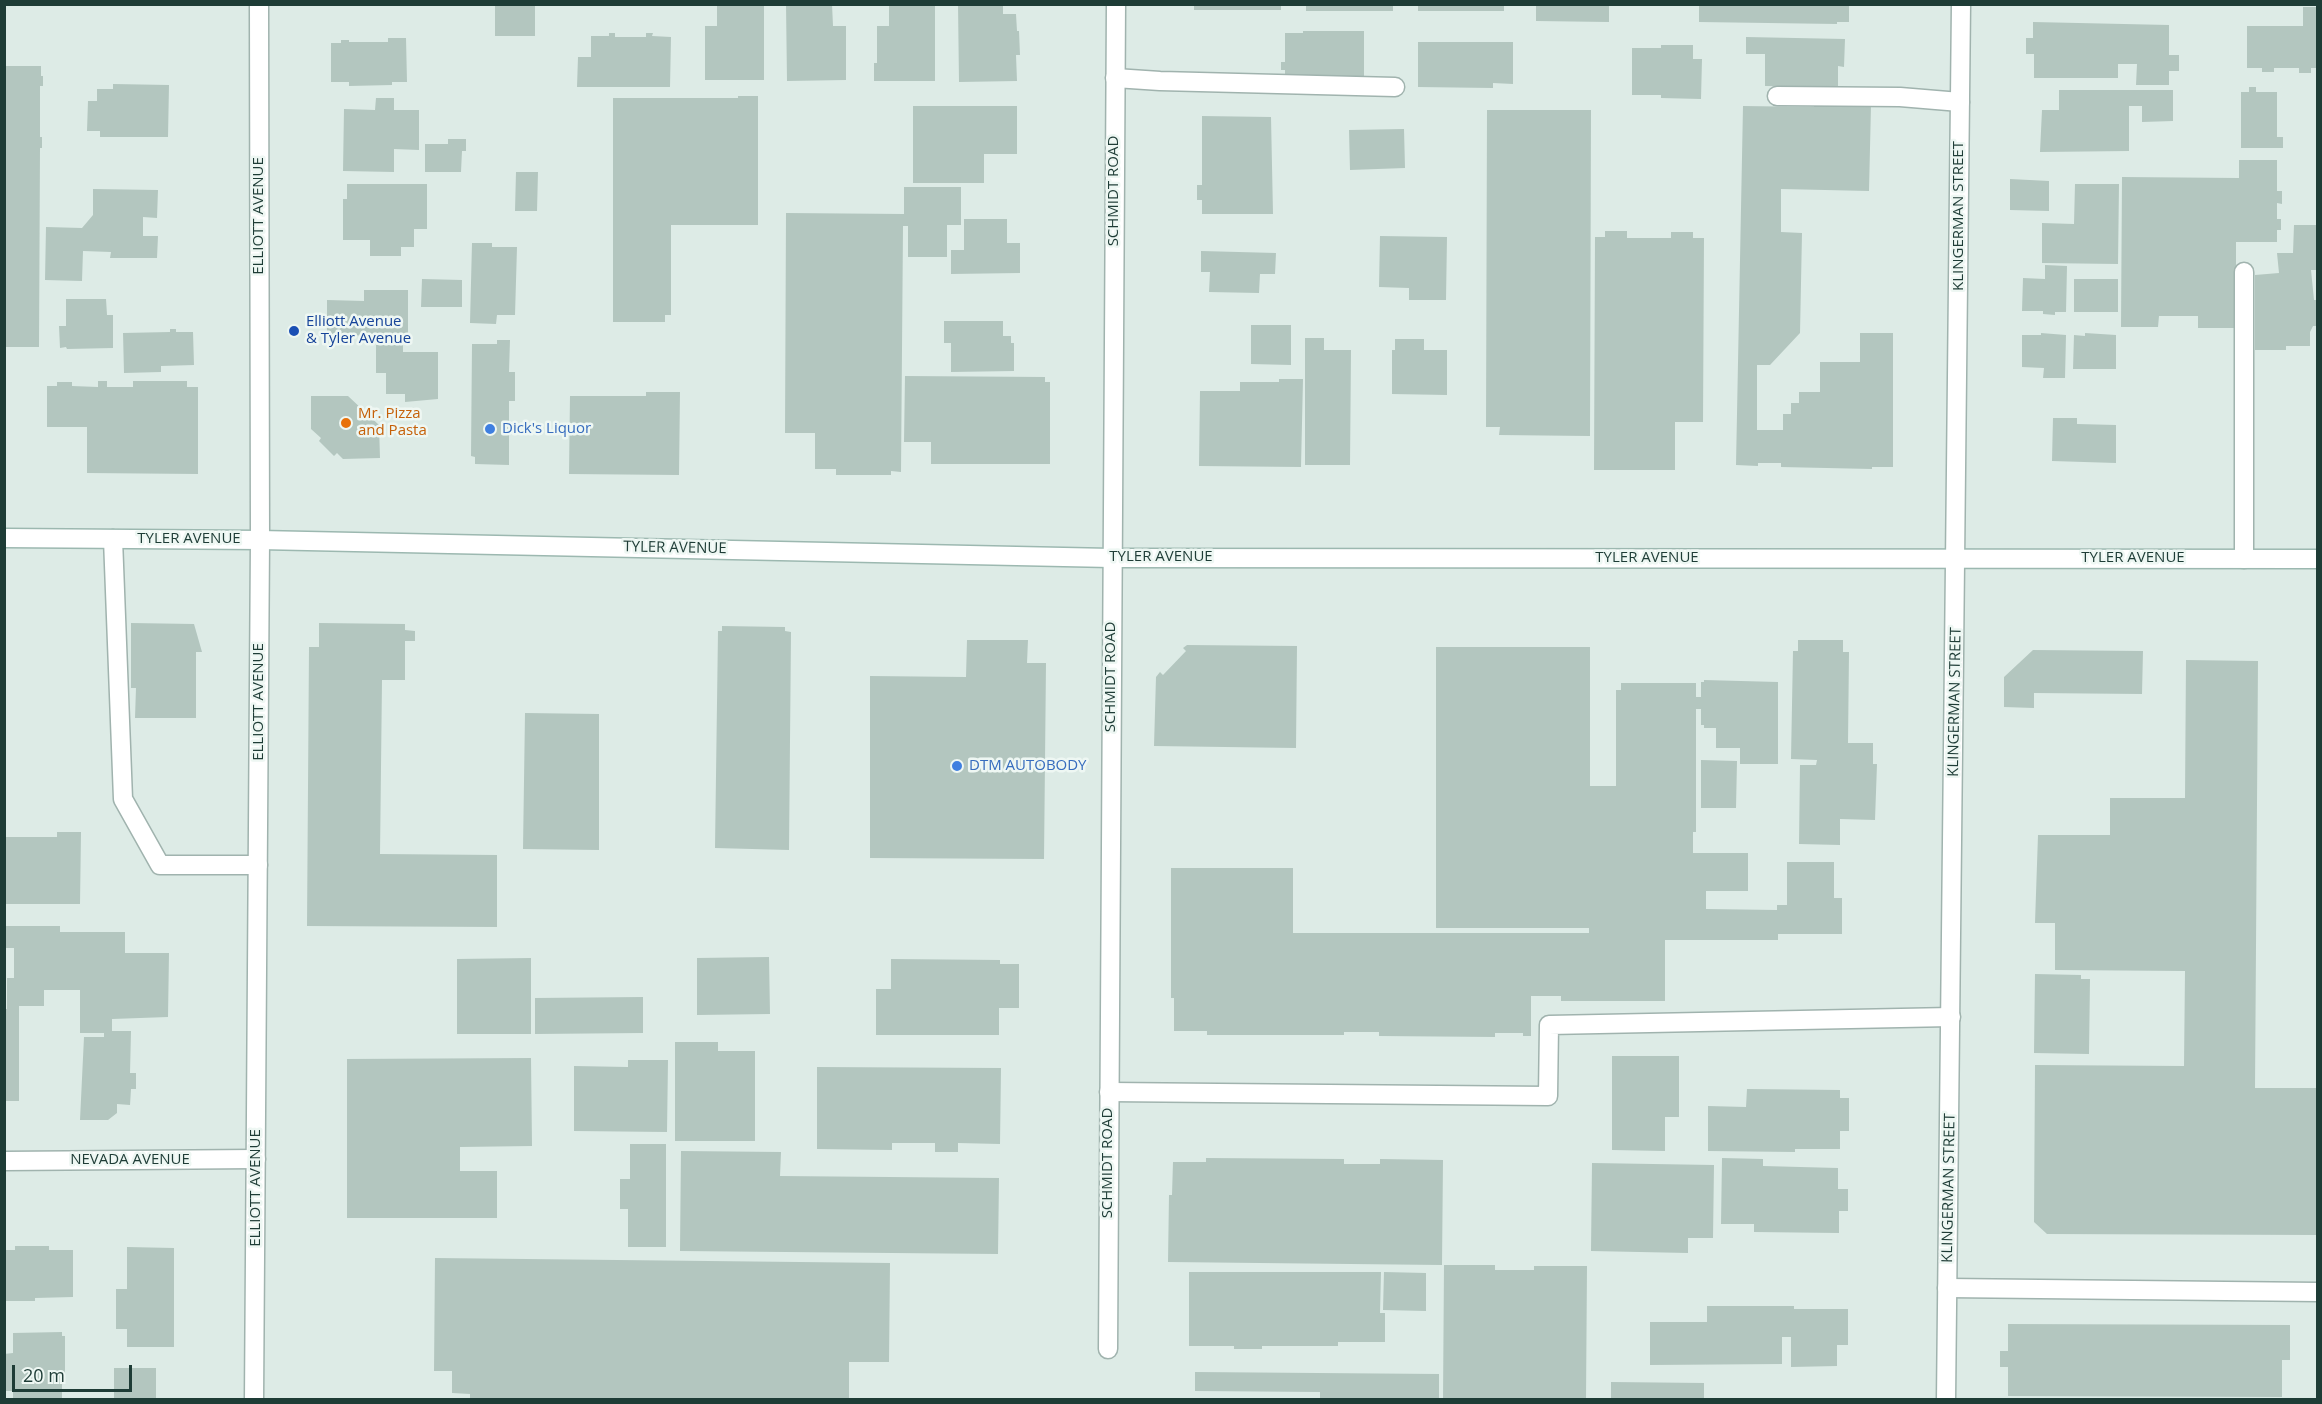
<!DOCTYPE html>
<style>
body{margin:0}
#map{position:relative;width:2322px;height:1404px;overflow:hidden;background:#ddebe6;font-family:"Open Sans",sans-serif}
canvas{display:block}
.frame{position:absolute;inset:0;border:6px solid #1e3c36;pointer-events:none}
.scale{position:absolute;left:12px;top:1365px;width:120px;height:27px;box-sizing:border-box;border:3px solid #1e3c36;border-top:0;padding-left:8px;font-size:18px;line-height:21px;white-space:nowrap;color:#1e3c36;-webkit-text-stroke:4px #eef7f3;paint-order:stroke}
</style>
<div id="map">
<canvas width="2322" height="1404"></canvas>
<div class="frame"></div>
<div class="scale">20 m</div>
</div>
<script>
const ctx = document.querySelector('canvas').getContext('2d');
ctx.lineJoin = 'round';
function fillPath(path, color) { ctx.fillStyle = color; ctx.fill(path, 'evenodd'); }
function trace(path, color, width, dash) { ctx.strokeStyle = color; ctx.lineWidth = width; ctx.lineCap = dash ? 'butt' : 'round'; ctx.setLineDash(dash || []); ctx.stroke(path); }
function drawText(font, color, halo, rows, align = 'center') {
  ctx.font = font + ' "Open Sans",sans-serif'; ctx.lineWidth = 5; ctx.setLineDash([]); ctx.textBaseline = 'middle'; ctx.strokeStyle = halo; ctx.fillStyle = color; for (const [text, x, y, turn = 0] of rows) {
    ctx.save(); ctx.translate(x, y); ctx.rotate((+turn || 0) * Math.PI / 180); ctx.textAlign = isNaN(turn) ? turn : align; if (halo) ctx.strokeText(text, 0, 0); ctx.fillText(text, 0, 0); ctx.restore();
  }
}
const building = new Path2D(`
 M495,4H535V36H495Z
 M717,4H764V80H705V26H717Z
 M786,4H832L833,26H846V80L787,81Z
 M889,4H935V81H874V63H877V26H889Z
 M958,4H1003V14H1016L1017,31H1019L1020,55H1016L1017,81L959,82Z
 M1194,4H1281V10H1194Z
 M1418,4H1504V11H1418Z
 M1536,4H1609V22L1536,21Z
 M1306,5H1393V11H1306Z
 M1699,5H1849V22H1837V24L1699,22Z
 M2303,7H2318V68H2311V73H2299V68H2274V72H2262V68H2247V26H2303Z
 M2033,22L2169,25V55H2179V71H2169V85H2136L2137,64H2118V78H2034V54H2026V38H2033Z
 M1303,31H1364V79H1285V70H1281V62H1285V33H1303Z
 M609,33H615V37H646V33H653L652,36L671,37L670,87H577L578,57H591V36H609Z
 M1746,37L1845,39L1844,67L1838,66V87L1765,86V54H1746Z
 M388,38H406L407,82H392V85L349,86V82H331V43H341V40H349V42H388Z
 M1418,42H1513V84L1493,83V88L1418,87Z
 M1661,45H1693V59H1702L1701,99L1661,98V95H1632V48H1661Z
 M5,66H41V76H43V86H40V137H42V148H40L39,347H5Z
 M113,84L169,85L168,137H100V131H87L88,101H97V89H113Z
 M2249,87H2256V92H2277V137H2283V148H2241V92H2249Z
 M2059,90H2173V121L2142,122V106H2129V151L2040,152L2042,110H2059Z
 M738,96H758V225H671V315H665V322H613V98H738Z
 M376,98H394V110H419V150L394,149V172L343,171L344,109L375,110Z
 M1814,103L1871,105L1869,191L1781,189V232L1802,233L1800,333L1770,365H1757V430H1783V414H1791V403H1799V392H1820V362H1860V333H1893V467H1872V469L1781,467V463H1758V466L1736,465L1743,106L1814,107Z
 M913,106H1017V154H984V183H913Z
 M1487,110H1591L1590,436L1499,435L1500,427H1486Z
 M1202,116L1271,117L1273,214H1202V200H1197V185H1202Z
 M1404,129L1405,168L1350,170L1349,130Z
 M448,139H466V151H462L461,172H425V144H448Z
 M2239,160H2277V191H2282V204L2277,203V219H2281V230H2277V242H2236V328H2198V316H2159L2158,327H2121L2122,177L2239,178Z
 M516,172H538L537,211H515Z
 M2010,179L2049,181V211L2010,210Z
 M347,184H427V229H414V247H401V256H370V240H343V199H347Z
 M2075,184H2119L2118,264L2042,263V223L2074,224Z
 M904,187H961V225H947V257H908V226H903L901,472L891,471V475H836V469H815V433H785L786,213L904,214Z
 M93,189L158,190L157,218L143,217V236H158L157,258H110L111,252L83,251L82,281L45,280L46,227L82,228L93,215Z
 M964,219H1007V243H1020V273L951,274V250H964Z
 M2294,225H2318V270H2311L2314,300H2318V326H2313L2310,332V346H2286V350H2255V275L2279,273L2277,253H2293Z
 M1605,231H1627V238H1671V232H1693V238H1704L1703,422H1675V470H1594L1595,237H1605Z
 M1380,236L1447,237L1446,300H1409V288L1379,287Z
 M472,243H492V247H517L515,315H497L496,324L470,323Z
 M1201,251L1276,253L1275,274H1260L1259,293L1209,292L1210,272H1201Z
 M2045,265L2067,266L2066,312H2055V315L2043,314V311H2022L2023,278L2045,279Z
 M422,279L462,280V307H421Z
 M2074,279H2118V312H2074Z
 M364,290H408V336L327,335V300L364,301Z
 M66,299H106L107,315H113V348L67,349L66,347L60,348L59,326H66Z
 M944,321H1003V336H1011V343H1014V371L951,372V343H944Z
 M1251,325H1291V365L1251,364Z
 M170,329H176V332H193L194,365L161,366V372L124,373L123,333L170,332Z
 M2041,333L2066,335L2065,378H2043L2044,368L2022,367V335H2041Z
 M2085,333L2116,335V369H2073L2074,335L2085,336Z
 M1305,338H1324V350H1351L1350,465H1305Z
 M1395,339H1424V350H1447V395L1392,394V350H1395Z
 M497,340H510L509,372H515V401H509V465L475,464V457L471,456L472,344H497Z
 M376,345H403V352H438V399L405,402V394H386V373H376Z
 M905,376L1045,377V382H1050V464H931V442H904Z
 M1279,379H1303L1301,467L1199,466L1200,391H1240V382H1279Z
 M98,381H107V387H133V381H187V387H198V474L87,473V427H47V386H57V382H72V386L98,387Z
 M646,392H680L679,475L569,474L570,396H646Z
 M311,396H348L379,425L380,458L343,459L337,453L334,456L319,441L321,438L311,429Z
 M2053,418H2077V424L2116,425V463L2052,461Z
 M131,623L194,624L202,652H196V718H135L136,688H131Z
 M319,623L405,624V630L415,631V641H405V680H382L380,854L497,855V927L307,926L309,647H319Z
 M722,626L785,627V631L791,632L789,850L715,848L718,631H722Z
 M967,640H1028L1027,663H1046L1044,859L870,858V676L966,677Z
 M1798,640H1843V652H1849L1848,743H1873V764H1877L1875,820L1840,819V845L1799,844L1800,765H1816L1817,760L1791,759L1793,651H1798Z
 M1187,645L1297,646L1296,748L1154,746L1156,677L1160,672L1163,675L1186,651L1183,648Z
 M1436,647H1590V786H1616V690H1621V683H1696V697H1701V682H1704V680L1778,682V764H1740V748H1716V728H1704V725H1701V709H1696V832H1693V853H1748V891H1706V909L1777,910V905H1787V862H1834V898H1842V934H1778V940H1665V1001H1561V996H1531V1036H1523V1033H1495V1037L1379,1036V1032H1344V1035H1207V1031H1174V998H1171V868H1293V933H1589V928H1436Z
 M2033,650L2143,651L2142,694L2034,693V708L2004,707V677Z
 M2186,660L2258,661L2255,1088H2318V1235L2047,1234L2034,1222L2035,1065L2184,1066L2185,971L2055,970V923H2035L2038,835H2110V798H2185Z
 M525,713L599,714V850L523,849Z
 M1701,760L1737,761L1736,808H1701Z
 M57,832H81L80,904H4V837H57Z
 M4,926H60V932H125V953H169L168,1017L112,1019V1031H131L130,1073H136V1089H131L130,1105L117,1104V1113L108,1120H80L84,1037H104V1033H80V990H44V1006H19V1101H4V1009H7V978H14V948H4Z
 M769,957L770,1014L697,1015V958Z
 M531,958V1034H457V959Z
 M891,959L1000,960V964H1019V1008H999V1035H876V989H891Z
 M2035,974L2081,975V979H2090L2089,1054L2034,1053Z
 M643,997V1033L535,1034V998Z
 M675,1042H718V1051H755V1141H675Z
 M1612,1056H1679V1117H1665V1151L1612,1150Z
 M531,1058L532,1146L460,1147V1171H497V1218H347V1059Z
 M628,1060H668L667,1132L574,1131V1066L628,1067Z
 M817,1067L1001,1068L1000,1144L958,1143V1152H935V1143H892V1150L817,1149Z
 M1747,1089L1840,1090V1098H1849V1131H1840V1149H1795V1152L1708,1151V1106L1746,1107Z
 M630,1144H666V1247H628V1209H620V1179H630Z
 M681,1151L781,1152L780,1176L999,1178L998,1254L680,1251Z
 M1206,1158L1344,1159V1164H1380V1159L1443,1160L1442,1265L1168,1262L1169,1195H1172L1173,1162H1206Z
 M1722,1158L1763,1159V1166L1838,1168V1189H1848V1211H1839V1233L1754,1232V1224H1721Z
 M1592,1163L1714,1165L1713,1238H1688V1253L1591,1251Z
 M15,1246H49V1250H73V1297L35,1298V1301H4V1250H15Z
 M127,1247L174,1248V1347H127V1329H116V1289H127Z
 M435,1258L890,1263L889,1362H849V1400H470V1394L452,1393V1371H434Z
 M1444,1265H1495V1270H1534V1266H1587L1586,1400H1443Z
 M1189,1272H1381L1380,1313H1385V1342H1338V1346H1262V1349H1234V1346H1189Z
 M1384,1272L1426,1273V1311L1383,1310Z
 M1707,1306H1794V1309H1848V1345H1837V1366L1791,1367V1337H1782V1364L1650,1365V1322H1707Z
 M2008,1324L2290,1325V1360H2282V1397L2008,1396V1367H2000V1351H2008Z
 M62,1332V1336H65V1376H62V1400H13V1391H4V1354L13,1353V1333Z
 M114,1368H156V1400H114Z
 M1195,1372L1439,1374V1400H1320V1392L1195,1391Z
 M1611,1382L1704,1383V1400H1611Z`);
const service = new Path2D(`
 M1115,78L1160,81L1395,87
 M1777,96L1900,97L1960,102
 M2244,272V559
 M113,539L123,799L160,865H258
 M1109,1092L1548,1096L1549,1025L1951,1017
 M1947,1288L2318,1292`);
const minor = new Path2D(`
 M4,1161L256,1159
 M1108,1349L1116,4`);
const tertiary = new Path2D(`
 M254,1400L260,540L259,4
 M1946,1400L1961,4`);
const secondary = new Path2D(`
 M4,538L260,540L1111,558L2318,559`);
const markers = [
 [294,331,6,"#1a4fb4"],
 [346,423,6,"#e8710a"],
 [490,429,6,"#3f7fe0"],
 [957,766,6,"#3f7fe0"]
];
const streetNames = [
 ["SCHMIDT ROAD",1114,191,-90],
 ["ELLIOTT AVENUE",259,216,-90],
 ["KLINGERMAN STREET",1959,216,-90],
 ["TYLER AVENUE",189,539],
 ["TYLER AVENUE",675,548,1],
 ["TYLER AVENUE",1161,557],
 ["TYLER AVENUE",1647,558],
 ["TYLER AVENUE",2133,558],
 ["SCHMIDT ROAD",1111,677,-90],
 ["ELLIOTT AVENUE",259,702,-90],
 ["KLINGERMAN STREET",1955,702,-89],
 ["NEVADA AVENUE",130,1160],
 ["SCHMIDT ROAD",1108,1163,-90],
 ["ELLIOTT AVENUE",256,1188,-90],
 ["KLINGERMAN STREET",1949,1188,-89]
];
const transitNames = [
 ["Elliott Avenue",306,322],
 ["& Tyler Avenue",306,339]
];
const foodNames = [
 ["Mr. Pizza",358,414],
 ["and Pasta",358,431]
];
const shopNames = [
 ["Dick's Liquor",502,429],
 ["DTM AUTOBODY",969,766]
];
fillPath(building, '#b3c6bf');
trace(service, '#a0b3ae', 21);
trace(minor, '#a0b3ae', 21);
trace(tertiary, '#a0b3ae', 21);
trace(secondary, '#9cb8b0', 21);
trace(service, '#fff', 18);
trace(minor, '#fff', 18);
trace(tertiary, '#fff', 18);
trace(secondary, '#fff', 18);
for (const [x, y, r, color] of markers) { const dot = new Path2D(); dot.arc(x, y, r, 0, 2 * Math.PI); ctx.fillStyle = color; ctx.fill(dot); trace(dot, '#eef7f3', 2); }
drawText('15px', '#1e3c36', '#eef7f3', streetNames);
drawText('15px', '#164399', '#eef7f3', transitNames, 'left');
drawText('15px', '#c56008', '#eef7f3', foodNames, 'left');
drawText('15px', '#366cbe', '#eef7f3', shopNames, 'left');
</script>
